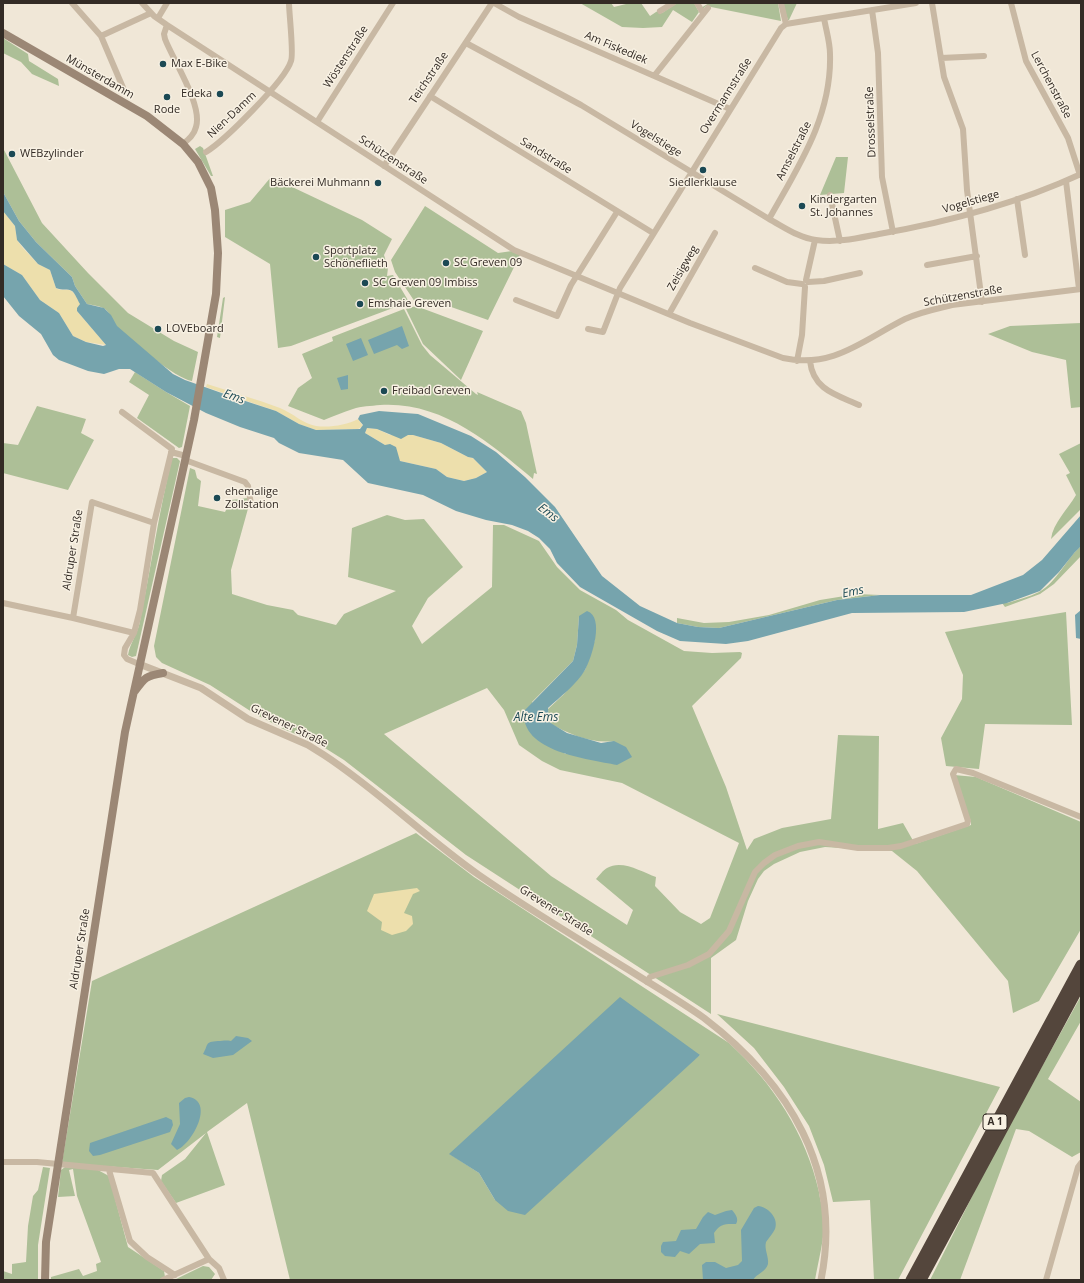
<!DOCTYPE html>
<meta charset="utf-8">
<style>
body{margin:0}
#map{position:relative;width:1084px;height:1283px;overflow:hidden;background:#f0e7d7;font-family:"Open Sans",sans-serif}
canvas{display:block}
.frame{position:absolute;inset:0;border:4px solid #332b25;pointer-events:none}
</style>
<div id="map">
<canvas width="1084" height="1283"></canvas>
<div class="frame"></div>
</div>
<script>
const ctx = document.querySelector('canvas').getContext('2d');
ctx.lineJoin = 'round';
function fillPath(path, color) { ctx.fillStyle = color; ctx.fill(path, 'evenodd'); }
function trace(path, color, width, dash) { ctx.strokeStyle = color; ctx.lineWidth = width; ctx.lineCap = dash ? 'butt' : 'round'; ctx.setLineDash(dash || []); ctx.stroke(path); }
function drawText(font, color, halo, rows, align = 'center') {
  ctx.font = font + ' "Open Sans",sans-serif'; ctx.lineWidth = 3; ctx.setLineDash([]); ctx.textBaseline = 'middle'; ctx.strokeStyle = halo; ctx.fillStyle = color; for (const [text, x, y, turn = 0] of rows) {
    ctx.save(); ctx.translate(x, y); ctx.rotate((+turn || 0) * Math.PI / 180); ctx.textAlign = isNaN(turn) ? turn : align; if (halo) ctx.strokeText(text, 0, 0); ctx.fillText(text, 0, 0); ctx.restore();
  }
}
const green = new Path2D(`
 M580,3H611L614,7L630,3H641L650,16L659,10L662,13L677,3H694L699,12L692,22L673,10L662,27L643,28L622,27Z
 M709,3H778L781,21L706,6L702,10L701,8Z
 M782,3H797L789,20H788Z
 M3,38L28,54L29,61L58,79L59,86L32,74L21,62L3,53Z
 M200,146L203,148L213,176H211L195,149Z
 M3,148L42,223L88,273L128,313L174,341L198,352L192,381C176,379 128,339 117,327C112,321 111,314 105,309C100,306 92,305 87,304L75,286L72,277L36,242L19,221L3,192Z
 M836,157H848L844,193L820,195Z
 M271,177L362,220L392,239L384,255L388,268L387,276L393,275L409,302L291,346L278,348L270,264L225,237V210L250,202Z
 M425,206L498,253L512,251L520,255L488,320L437,302H415L395,272L391,260Z
 M225,297L220,338L217,337L223,298Z
 M416,306L483,331L461,380L423,344L406,309Z
 M404,309L422,345L430,355L476,394L478,395L477,392L521,411L526,423L537,474L534,473L533,479C489,442 441,401 380,405C371,406 361,406 353,409C343,412 334,416 324,420L288,406L298,388L312,378L302,354L333,341L332,337Z
 M1081,323V407L1071,408L1066,360L1032,352L988,334L1010,326Z
 M135,372L166,392L190,406L182,447L179,448L137,418L149,395L129,382Z
 M37,406L86,419L81,433L94,440L68,490L3,473V443L18,445Z
 M1081,443V509L1051,539C1053,523 1068,509 1076,495L1066,475L1070,473L1059,454Z
 M172,458H177L180,461L136,656L132,657L128,655C130,643 138,633 140,621C151,566 159,512 172,458Z
 M190,468L195,470L197,478L201,481L198,506L225,512L231,500L248,498L249,505L231,570L232,594L267,605L293,610L298,615L336,625L344,614L396,591L348,577L352,528L387,515L405,520L424,519L463,567L428,598L412,626L422,644L492,587L493,525H504L539,541L557,567L580,590L616,610L628,620L684,651L712,653L740,652L742,653L741,658L692,706L726,787L747,850L754,839L782,828L831,819L838,735L879,736L878,829L903,823L915,844L971,825V822L954,775L976,777L1081,822V929L1039,1001L1013,1013L1008,981L917,871L892,851L825,847L800,852L774,864L764,871L758,879L748,901L736,940L711,958V1014L466,855L344,760L317,743L281,728L283,722L278,726L255,714L210,685L162,663L156,657L154,646ZM579,616L595,639L585,670L563,695L548,709L549,723C569,734 591,744 615,741L565,754L532,702L573,661L577,645ZM487,688L504,710L519,745L542,761L560,770L622,783L739,843L710,918L701,924L680,912L655,886L656,877C642,872 622,859 607,868C603,870 599,876 596,879L633,910L627,925L551,876L384,734Z
 M1081,546V556L1054,584L1040,594L1005,607L1002,603H1007C1017,600 1029,597 1039,592C1057,582 1066,559 1081,546Z
 M857,594L880,595L837,600L719,628L698,627L677,623V618L704,623L729,622L769,615L820,600Z
 M1066,612L1072,725L985,724L979,769L946,766L941,738L962,699L963,675L945,632Z
 M416,833L474,877L729,1043C773,1083 806,1134 819,1192C820,1201 824,1211 824,1219C825,1237 818,1262 815,1280H290L247,1103L207,1132L225,1185L176,1203L161,1181L162,1175L185,1159L206,1133L158,1170L62,1163L92,981ZM700,1055L495,1200L479,1173L450,1154Z
 M1081,996V1021L1048,1079L1081,1102V1152L1072,1157L1029,1131L1016,1129L960,1280H930L991,1159Z
 M717,1014L1000,1087L898,1280H874L870,1200L833,1202L824,1165L809,1126L784,1087L754,1048Z
 M43,1167L50,1168L38,1245V1280H3V1271L12,1274V1264L26,1262L28,1226L33,1196L38,1190Z
 M65,1167L96,1169L109,1176L128,1247L164,1271L165,1277L158,1280H51V1277L79,1269L83,1276L97,1271L96,1264L101,1262L77,1196L73,1169L69,1170L75,1196L58,1197L61,1170Z
 M203,1266L209,1267L215,1274L211,1280H174Z`);
const sand = new Path2D(`
 M3,211L15,226L17,240L23,248L38,264L50,270L56,288C61,291 63,289 69,290C74,290 78,300 81,305L77,311L106,345L86,342L73,336L59,313L40,300L22,275L3,264Z
 M207,384C231,392 256,399 280,408C293,413 303,424 316,426C329,428 347,425 358,419L363,426L358,429L316,430L299,424L276,411L206,387Z
 M367,428L377,429L390,435H413L441,443L468,457L473,458L487,472L476,478L464,481L447,477L436,469L400,461L385,445L365,433Z
 M417,888L420,891L413,894L404,913L412,916L413,924L406,931L392,935L381,930L382,922L367,911L374,894Z`);
const water = new Path2D(`
 M3,192L19,221L36,242L72,277L75,286L87,304L104,308L111,315L117,326L173,374L185,380L230,396L276,411L299,424L316,430L360,429L363,425L358,419L360,415L379,411L418,414L471,436L496,452L525,477L555,507L602,576L640,606L677,623L698,627L719,628L837,600L880,595H971L1023,575L1042,560L1081,515V546L1075,552L1059,572L1040,591L1007,603L964,612L852,613L748,641L726,644L680,641L657,631L580,587L557,563L550,549L539,538L528,531L512,525L486,520L456,511L423,495L368,483L343,460L299,453L279,443L274,438L240,427L206,413L166,392L130,369H119L104,374L88,371L59,360L53,355L41,334L19,316L3,296V264L22,275L40,300L59,313L73,336L86,342L103,346L106,345L77,311V308L80,304C78,301 75,293 72,291C68,288 62,291 56,288L50,270L38,264L17,240L15,226L3,211ZM367,428L377,429L401,439L408,435H413L441,443L468,457L473,458L487,472L476,478L464,481L447,477L436,469L400,461L396,447L390,444L385,445L365,433Z
 M402,326L409,346L402,349L397,345L374,354L368,340Z
 M361,338L368,355L353,361L346,344Z
 M348,375V389L341,390L337,378Z
 M1081,610V639L1076,638L1075,615Z
 M587,611C605,617 592,657 585,670C577,684 560,697 548,708L549,722L567,733L601,743L614,741L626,747L632,757L617,765C588,759 520,752 524,711L573,661L577,645L579,616Z
 M620,997L700,1055L525,1215L508,1211L495,1200L479,1173L449,1154Z
 M236,1036L248,1038L252,1041L233,1055L213,1058L203,1054C209,1044 204,1042 218,1041C223,1041 225,1040 231,1041Z
 M189,1097C215,1102 192,1144 177,1150L171,1144L180,1124L179,1103L185,1098Z
 M166,1117L172,1120L173,1125L170,1132L100,1155L93,1156L89,1151L90,1143Z
 M758,1206C768,1207 779,1218 775,1229C773,1233 769,1238 766,1242C764,1249 769,1257 768,1264C766,1272 756,1274 753,1280H703L702,1265L706,1262H715L726,1268L738,1265L742,1261L741,1230L754,1208Z
 M732,1210C736,1215 739,1219 736,1224C725,1224 721,1223 714,1233L715,1243L700,1244L689,1254L680,1251L675,1257L665,1256L661,1252V1246L663,1242L676,1241L681,1230L696,1229L703,1217L708,1212L715,1215L726,1211Z`);
const minor = new Path2D(`
 M72,3L101,36L124,90
 M142,3L154,16L167,25L514,250L690,323L783,358C833,369 863,340 905,319C920,312 936,309 952,305L1081,289
 M494,3L519,17L730,109
 M697,3L703,13
 M781,3L786,24
 M932,3L944,77L963,129L967,190L982,302
 M1011,3L1026,61L1068,138L1080,175
 M872,10L878,53L882,177L893,232
 M660,11L673,3
 M158,18L167,3
 M167,25L164,34L165,39C173,60 203,105 196,127C194,135 189,139 183,144
 M101,36L151,13
 M466,43L581,105L769,219C784,227 799,238 816,240C838,243 858,238 879,234C948,222 1018,203 1081,174
 M941,58L984,56
 M654,76L708,8
 M430,96L653,233
 M317,122L393,3
 M206,152C224,141 285,81 291,61C294,54 289,13 289,3
 M384,166L492,3
 M1066,181L1079,289
 M830,195L840,241
 M1017,199L1025,255
 M769,219C798,167 832,117 830,54C830,42 826,30 824,18
 M927,265L977,256
 M755,268L787,282L802,284
 M806,280L815,240
 M808,282L824,281L860,273
 M516,300L557,316L571,285L617,212
 M669,314L715,233
 M588,329L603,332L620,288L781,28L786,24L916,3
 M797,361L802,335L805,287
 M810,361C813,390 837,395 859,405
 M122,412L172,449L154,523L140,610L134,633L125,648L124,655L127,659L139,664
 M171,452L186,456
 M185,460L245,482L248,486L251,504
 M3,603L73,618
 M134,633L73,618L92,502L154,523
 M647,982L650,977L688,965L709,954L729,931L755,872L764,863L775,855L798,846L819,842L858,848H888L901,846L967,824L968,821L953,774L956,769L973,773L1081,817
 M3,1162H37L153,1173L209,1259L219,1268L224,1280
 M109,1170L130,1241L147,1257L175,1275
 M163,1280L209,1259
 M1046,1280L1078,1167L1081,1163`);
const tertiary = new Path2D(`
 M139,664L201,688L248,719L308,745L324,755C379,791 426,838 479,875C528,909 579,939 629,970C654,986 680,1001 704,1018C789,1083 843,1170 821,1280`);
const secondary = new Path2D(`
 M3,33L147,116L183,144L198,162L211,188L215,210L218,253L216,294L194,420L125,732L46,1242L45,1280
 M135,691C145,677 146,676 163,673`);
const motorway = new Path2D(`
 M911,1280L1081,965
 M921,1280L1081,983`);
const markers = [
 [163,64,4,"#1b4954"],
 [220,94,4,"#1b4954"],
 [167,97,4,"#1b4954"],
 [12,154,4,"#1b4954"],
 [703,170,4,"#1b4954"],
 [378,183,4,"#1b4954"],
 [802,206,4,"#1b4954"],
 [316,257,4,"#1b4954"],
 [446,263,4,"#1b4954"],
 [365,283,4,"#1b4954"],
 [360,304,4,"#1b4954"],
 [158,329,4,"#1b4954"],
 [384,391,4,"#1b4954"],
 [217,498,4,"#1b4954"]
];
const shields = [
 [995,1122,24]
];
const shieldNames = [
 ["A 1",995,1122]
];
const streetNames = [
 ["Am Fiskediek",616,48,23],
 ["Wöstenstraße",346,57,-57],
 ["Münsterdamm",100,77,30],
 ["Teichstraße",429,78,-56],
 ["Lerchenstraße",1051,85,62],
 ["Overmannstraße",726,96,-58],
 ["Nien-Damm",232,115,-43],
 ["Drosselstraße",871,122,-92],
 ["Vogelstiege",656,139,32],
 ["Amselstraße",794,151,-63],
 ["Sandstraße",546,156,32],
 ["Schützenstraße",393,160,33],
 ["Vogelstiege",971,202,-16],
 ["Zeisigweg",683,268,-60],
 ["Schützenstraße",963,296,-10],
 ["Aldruper Straße",73,550,-81],
 ["Grevener Straße",289,726,26],
 ["Grevener Straße",556,911,32],
 ["Aldruper Straße",80,949,-81]
];
const poiNames = [
 ["Max E-Bike",171,64],
 ["Edeka",212,94,"right"],
 ["Rode",167,110,"center"],
 ["WEBzylinder",20,154],
 ["Bäckerei Muhmann",370,183,"right"],
 ["Siedlerklause",703,183,"center"],
 ["Kindergarten",810,200],
 ["St. Johannes",810,213],
 ["Sportplatz",324,251],
 ["Schöneflieth",324,264],
 ["SC Greven 09",454,263],
 ["SC Greven 09 Imbiss",373,283],
 ["Emshaie Greven",368,304],
 ["LOVEboard",166,329],
 ["Freibad Greven",392,391],
 ["ehemalige",225,492],
 ["Zollstation",225,505]
];
const waterNames = [
 ["Ems",234,397,20],
 ["Ems",548,513,38],
 ["Ems",853,592,-11],
 ["Alte Ems",536,718]
];
fillPath(green, '#adbf97');
fillPath(sand, '#eddfac');
fillPath(water, '#76a4ad');
trace(minor, '#c8b8a3', 6);
trace(tertiary, '#c8b8a3', 7);
trace(secondary, '#9b8775', 8);
trace(motorway, '#54463c', 11);
for (const [x, y, r, color] of markers) { const dot = new Path2D(); dot.arc(x, y, r, 0, 2 * Math.PI); ctx.fillStyle = color; ctx.fill(dot); trace(dot, '#f8f1e3', 1.5); }
for (const [x, y, w] of shields) { const box = new Path2D(); box.roundRect(x - w / 2, y - 8, w, 16, 3); ctx.fillStyle = '#f8f1e3'; ctx.fill(box); trace(box, '#332b25', 1); }
drawText('bold 10px', '#332b25', null, shieldNames);
drawText('11px', '#332b25', '#f8f1e3', streetNames);
drawText('11px', '#332b25', '#f8f1e3', poiNames, 'left');
drawText('italic 12px', '#1b4954', '#f8f1e3', waterNames);
</script>
